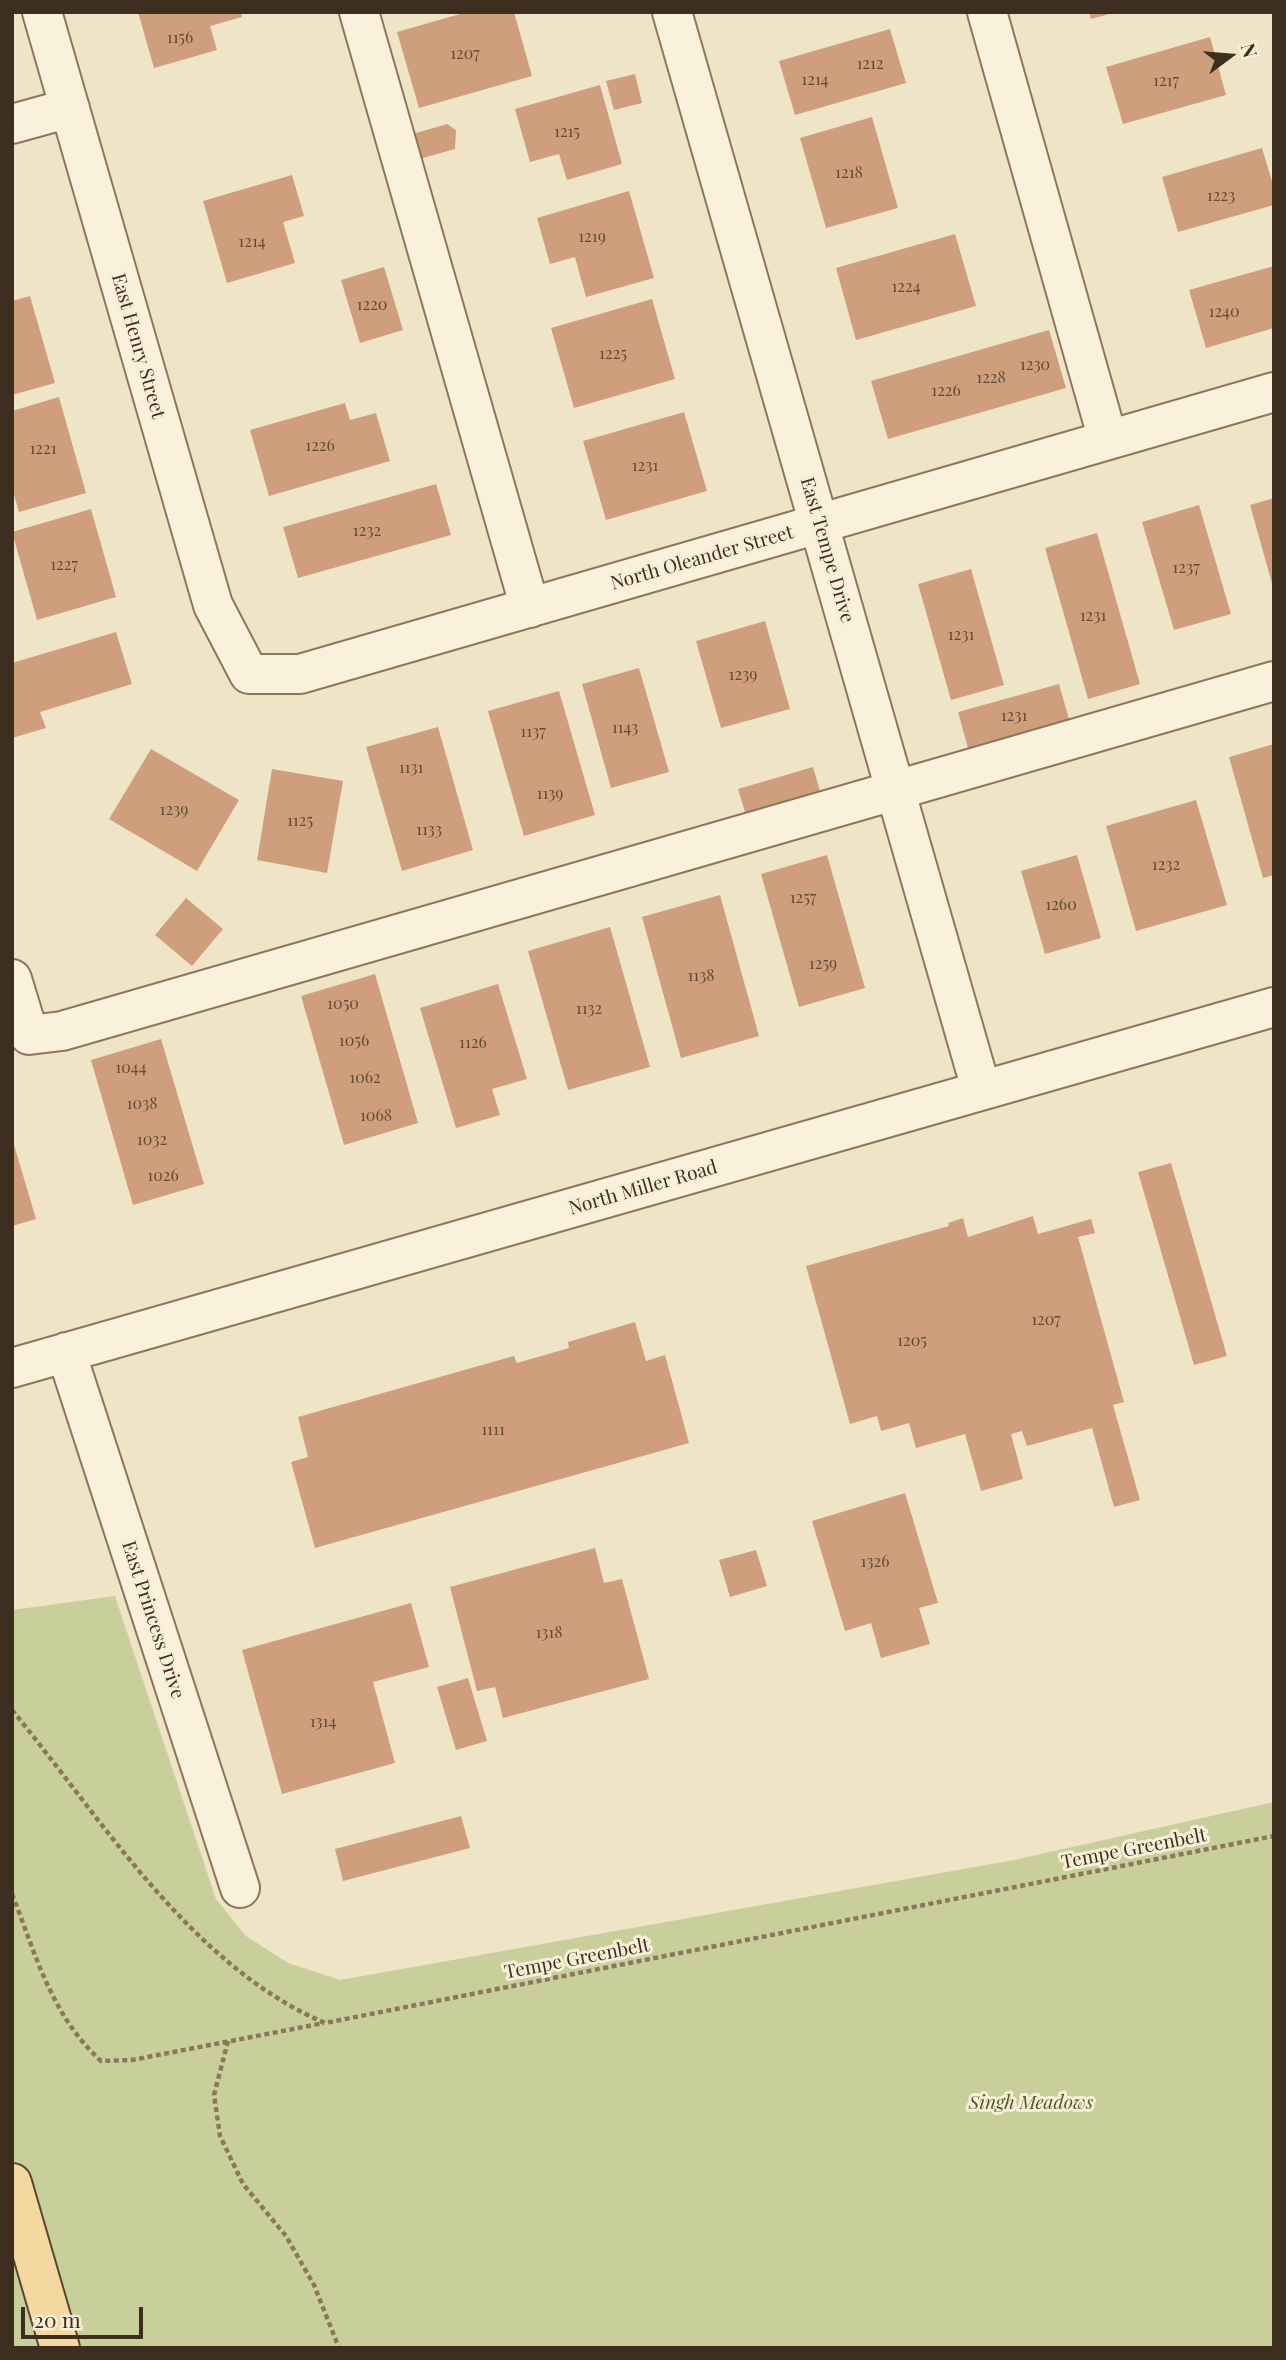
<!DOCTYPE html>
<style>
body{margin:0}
#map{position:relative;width:1286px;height:2360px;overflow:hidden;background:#f0e4c8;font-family:"Playfair Display",serif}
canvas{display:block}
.frame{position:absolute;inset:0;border:14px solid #3d2e20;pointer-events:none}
.north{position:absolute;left:1195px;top:21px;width:70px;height:70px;-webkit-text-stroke:5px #f7eed8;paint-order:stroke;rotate:74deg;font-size:19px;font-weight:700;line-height:28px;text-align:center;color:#3d2e20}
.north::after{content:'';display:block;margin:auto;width:24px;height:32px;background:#3d2e20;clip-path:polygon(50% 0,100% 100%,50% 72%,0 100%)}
.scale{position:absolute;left:21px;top:2307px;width:122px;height:32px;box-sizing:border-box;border:4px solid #3d2e20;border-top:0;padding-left:9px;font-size:21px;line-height:24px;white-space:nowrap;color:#3d2e20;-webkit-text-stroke:5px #f7eed8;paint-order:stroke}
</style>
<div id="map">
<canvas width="1286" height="2360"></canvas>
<div class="frame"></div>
<div class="north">N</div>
<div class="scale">20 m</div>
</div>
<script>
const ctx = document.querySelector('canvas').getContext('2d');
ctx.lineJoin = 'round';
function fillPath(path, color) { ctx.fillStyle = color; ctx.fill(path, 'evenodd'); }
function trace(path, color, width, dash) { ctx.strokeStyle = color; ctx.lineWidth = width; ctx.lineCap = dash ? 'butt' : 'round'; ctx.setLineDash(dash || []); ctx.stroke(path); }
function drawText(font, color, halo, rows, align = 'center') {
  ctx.font = font + ' "Playfair Display",serif'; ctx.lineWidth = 6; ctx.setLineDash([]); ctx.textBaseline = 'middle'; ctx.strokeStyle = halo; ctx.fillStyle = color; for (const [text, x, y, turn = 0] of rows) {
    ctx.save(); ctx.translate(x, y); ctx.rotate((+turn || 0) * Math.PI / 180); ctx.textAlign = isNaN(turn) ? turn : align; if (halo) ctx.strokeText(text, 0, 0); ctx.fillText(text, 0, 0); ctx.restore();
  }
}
const green = new Path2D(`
 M115,1596L216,1899L246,1936L288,1963L340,1980L1014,1860L1274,1802V2348H12V1610Z`);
const building = new Path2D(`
 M138,12H241L242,17L210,26L217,50L154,68Z
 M467,12H514L532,76L419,108L397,32Z
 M1089,12H1113V13L1091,19Z
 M890,29L906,83L795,115L779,61Z
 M1210,37L1226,95L1123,124L1106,67Z
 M635,74L642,103L614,110L606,81Z
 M600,85L622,164L567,180L559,154L530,162L515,109Z
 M872,117L898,208L826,228L800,138Z
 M447,124L456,130L455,149L416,160L409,135Z
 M1262,148L1274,188V205L1178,232L1162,177Z
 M292,175L304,216L283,222L295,263L227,283L203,201Z
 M629,191L654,278L586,297L575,257L550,264L537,218Z
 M955,234L976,306L856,340L836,268Z
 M1274,266V328L1206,348L1189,290Z
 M384,267L403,330L360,343L341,280Z
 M30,296L55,383L12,395V301Z
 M652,299L675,379L574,408L551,328Z
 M1049,330L1066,388L888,439L871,381Z
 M59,397L86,493L19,512L12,488V411Z
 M345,403L350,420L376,413L390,461L269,496L250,430Z
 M684,412L707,491L606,520L583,441Z
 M436,484L451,535L298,578L283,527Z
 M1274,498V587H1273L1250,505Z
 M1199,505L1231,614L1174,630L1142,522Z
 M91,509L116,597L37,620L12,532Z
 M1097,533L1140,684L1088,699L1045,548Z
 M971,569L1004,685L951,700L918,584Z
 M765,621L790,709L721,728L696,641Z
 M116,632L132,684L40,712L46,728L12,738V663Z
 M639,668L669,772L611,788L582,684Z
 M1059,684L1069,719L968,748L958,712Z
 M559,691L595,815L524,836L488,711Z
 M438,727L473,850L402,871L366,747Z
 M1274,744V875L1263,878L1229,757Z
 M151,749L239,800L197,871L109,819Z
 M813,767L823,801L748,822L738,789Z
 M272,769L343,781L327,873L257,860Z
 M1196,800L1227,905L1136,931L1106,826Z
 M827,855L865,988L799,1007L761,874Z
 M1077,855L1101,938L1045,954L1021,871Z
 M720,895L759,1036L681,1058L642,917Z
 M186,898L223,929L192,966L155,935Z
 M610,927L650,1067L568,1090L528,951Z
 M375,974L418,1123L344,1145L301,996Z
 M498,984L527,1079L492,1089L500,1115L456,1128L420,1008Z
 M161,1039L204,1184L133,1205L91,1060Z
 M12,1138L36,1219L12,1226Z
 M1171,1163L1227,1356L1194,1365L1138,1172Z
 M1033,1216L1038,1234L1091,1219L1095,1233L1078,1237L1124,1402L1113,1405L1140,1500L1114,1507L1092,1428L1027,1446L1022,1431L1011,1434L1023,1479L981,1491L965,1434L916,1448L909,1423L881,1431L877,1416L850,1424L806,1266L949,1226L948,1223L963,1218L968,1237Z
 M635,1322L646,1361L665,1355L689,1443L315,1548L291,1462L308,1457L298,1417L514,1356L517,1363L569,1348L568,1342Z
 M905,1493L938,1603L919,1608L930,1644L881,1658L871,1623L845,1631L812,1521Z
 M595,1548L604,1583L622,1579L649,1679L503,1718L495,1687L477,1691L450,1587Z
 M756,1550L767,1586L730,1597L719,1560Z
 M411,1603L429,1667L373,1682L395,1763L282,1794L242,1650Z
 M468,1678L487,1741L456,1750L437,1687Z
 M461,1816L470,1848L343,1881L335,1849Z`);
const path = new Path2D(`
 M12,1710C102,1819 191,1966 325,2023L1274,1836
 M12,1894C36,1955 51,2015 101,2061L132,2060L324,2023
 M228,2041L214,2095L220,2136L243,2184L286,2236L314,2285L339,2348`);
const minor = new Path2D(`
 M42,12L213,605L249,674H300L1274,392
 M359,12L530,608
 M672,12L981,1089
 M987,12L1108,440
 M12,124L70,108
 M12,979L29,1035L62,1031L1274,681
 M66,1352L240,1888
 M12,1368L1274,1007`);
const major = new Path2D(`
 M12,2183L60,2348`);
const numberNames = [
 ["1156",180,38],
 ["1207",465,54],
 ["1212",870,64],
 ["1214",815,80],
 ["1217",1166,81],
 ["1215",567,132],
 ["1218",849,173],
 ["1223",1221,196],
 ["1219",592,237],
 ["1214",252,242],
 ["1224",906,287],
 ["1220",372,305],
 ["1240",1224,312],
 ["1225",613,354],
 ["1230",1035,365],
 ["1228",991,378],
 ["1226",946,391],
 ["1226",320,446],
 ["1221",43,449],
 ["1231",645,466],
 ["1232",367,531],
 ["1227",64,565],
 ["1237",1186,568],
 ["1231",1093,616],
 ["1231",961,635],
 ["1239",743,675],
 ["1231",1014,716],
 ["1143",625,728],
 ["1137",533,732],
 ["1131",411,768],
 ["1139",550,794],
 ["1239",174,810],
 ["1125",300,821],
 ["1133",429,830],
 ["1232",1166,865],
 ["1257",803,898],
 ["1260",1061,905],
 ["1259",823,964],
 ["1138",701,976],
 ["1050",343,1004],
 ["1132",589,1009],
 ["1056",354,1041],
 ["1126",473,1043],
 ["1044",131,1068],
 ["1062",365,1078],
 ["1038",142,1104],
 ["1068",376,1116],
 ["1032",152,1140],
 ["1026",163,1176],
 ["1207",1046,1320],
 ["1205",912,1341],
 ["1111",493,1430],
 ["1326",875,1562],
 ["1318",549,1633],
 ["1314",323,1722]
];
const streetNames = [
 ["East Henry Street",138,346,74],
 ["East Tempe Drive",827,550,74],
 ["North Oleander Street",702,558,-16],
 ["North Miller Road",643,1188,-16],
 ["East Princess Drive",153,1620,72],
 ["Tempe Greenbelt",1134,1849,-11],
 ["Tempe Greenbelt",577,1959,-11]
];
const parkNames = [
 ["Singh Meadows",1031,2103]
];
fillPath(green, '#c9cf9b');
fillPath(building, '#cf9f7d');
trace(minor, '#8d765c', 42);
trace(major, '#5b4430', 42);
trace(path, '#8d765c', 4.5, [5, 3.5]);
trace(minor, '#faf1dc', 38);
trace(major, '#f3d9a0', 38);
drawText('16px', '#624a37', null, numberNames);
drawText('19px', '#3d2e20', '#f7eed8', streetNames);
drawText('italic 19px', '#4d5a26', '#f7eed8', parkNames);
</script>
